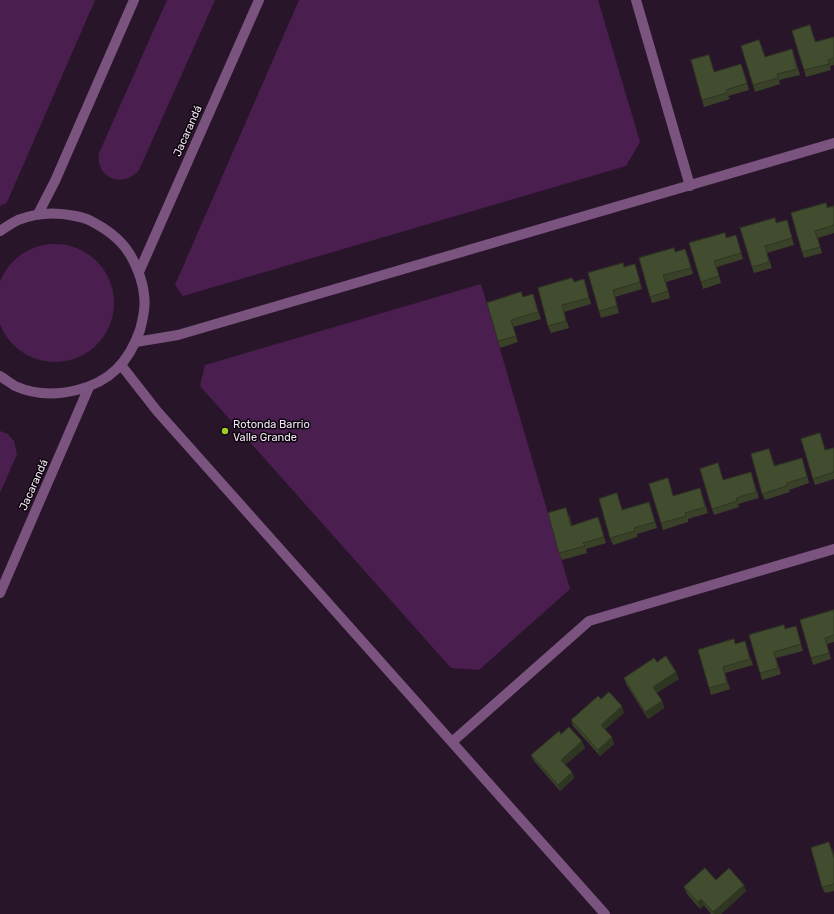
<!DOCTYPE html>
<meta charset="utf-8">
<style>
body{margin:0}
canvas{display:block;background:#28152a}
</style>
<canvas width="834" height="914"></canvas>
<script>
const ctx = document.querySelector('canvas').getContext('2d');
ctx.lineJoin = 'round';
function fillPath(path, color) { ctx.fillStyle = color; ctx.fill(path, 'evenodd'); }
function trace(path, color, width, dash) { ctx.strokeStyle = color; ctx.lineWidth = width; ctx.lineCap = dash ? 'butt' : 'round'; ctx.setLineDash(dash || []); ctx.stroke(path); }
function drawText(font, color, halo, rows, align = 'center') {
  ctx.font = font + ' Rubik,sans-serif'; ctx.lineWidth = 3; ctx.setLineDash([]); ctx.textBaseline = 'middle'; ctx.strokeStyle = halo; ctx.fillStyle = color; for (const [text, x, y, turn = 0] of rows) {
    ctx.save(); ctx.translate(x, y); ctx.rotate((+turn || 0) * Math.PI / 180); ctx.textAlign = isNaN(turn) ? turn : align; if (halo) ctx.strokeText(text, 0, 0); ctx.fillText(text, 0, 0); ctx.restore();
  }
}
const green = new Path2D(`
 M0,0H95L8,200L6,203L0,206Z
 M167,0H215L139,170C123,189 95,178 99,153Z
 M299,0H598L640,142L626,166L183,296L175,285Z
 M-4 303a59 59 0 1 1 118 0a59 59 0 1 1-118 0Z
 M481,284L570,589L479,670L451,668L200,386L205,365Z
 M0,431L8,434L14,441L17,454L0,493Z`);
const street = new Path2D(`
 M636,0L690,186
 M38,214L55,181L134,0
 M0,231C6,227 12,223 18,220C36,213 57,212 75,216C80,217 85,218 89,220C103,227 118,237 127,250C135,261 143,281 144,295C146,306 143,319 140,330C129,362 110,382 77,390C57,395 35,395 15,386C10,383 5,379 0,376
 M139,272L259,0
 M136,342L178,335L834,143
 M121,365L157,411L605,914
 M0,593L89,387
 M452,742L589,621L834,549`);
const wall = new Path2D(`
 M812,32L816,42L834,37V65L830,66L831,70L806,77L804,70Z
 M759,40L765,57L792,49L800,75L779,80L780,84L755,92L753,85Z
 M709,55L714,72L741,64L749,90L728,96L730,99L704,107L702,100Z
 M826,203L828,207L834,206V233L818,238L822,253L804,258L802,252Z
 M787,220L794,245L767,253L772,268L754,273L752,267L777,223Z
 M725,233L726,237L738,241L743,259L717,267L721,283L703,289L701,282Z
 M675,252L688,256L693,274L666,282L670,298L652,303L650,297Z
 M624,267L637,271L642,289L615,297L619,313L601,318L599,311Z
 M584,279L591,304L564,312L569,328L551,333L548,326L574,282Z
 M523,297L535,301L541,319L513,327L518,342L500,348L498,341Z
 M822,440L825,450L834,448V479L815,485L813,479Z
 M769,449L775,466L804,464L809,483L789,490L790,492L765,500L762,494Z
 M720,470L723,480L751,472L759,498L738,504L739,507L714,515L712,509Z
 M670,484L673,496L700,488L708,513L688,519V522L663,530L661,523Z
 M617,493L622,510L649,502L657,528L637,534V537L613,545L610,538Z
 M569,514L572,526L600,524L606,543L586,549L587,553L562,560L559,553Z
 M834,610V642L827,644L831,659L813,665L811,658Z
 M796,626L803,651L776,658L781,674L762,680L760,673L785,629Z
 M735,644L747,648L753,665L725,673L730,689L711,695L709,688Z
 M657,662L679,679L656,693L662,701L664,708L648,719L626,684L624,678Z
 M601,699L624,713L605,729L614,744L600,756L573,726L571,720Z
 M561,734L585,748L565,765L572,772L574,778L560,791L534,761L531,755Z
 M832,848L834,856V891L825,893L822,887Z
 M716,880L746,891L721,914H711L704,905L700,909L687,894L684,887Z`);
const shadedWall = new Path2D(`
 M562,305L564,312L569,328L566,321Z
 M723,667L725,673L730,689L727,683Z
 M676,672L679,679L655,694L653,687Z
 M662,701L664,708L648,719L645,712Z
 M622,706L624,713L603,731L601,725Z
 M612,737L614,744L600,756L598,750Z
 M582,741L585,748L563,766L561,760Z
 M572,772L574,778L560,791L558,785Z
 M744,885L746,891L721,914H714L713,912Z
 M701,899L704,905L700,909L698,902Z`);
const building = new Path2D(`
 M810,25L815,42L834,37V58L828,60L829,64L804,70L792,31Z
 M759,40L765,57L792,49L797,69L777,74L778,78L753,85L741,46Z
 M709,55L714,72L741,64L747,83L726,90L727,93L702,100L691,60Z
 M826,203L827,208L834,206V225L815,231L820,247L802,252L791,213Z
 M775,218L776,223L787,220L792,238L765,246L769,262L752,267L740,228Z
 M725,233L726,238L736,235L741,253L714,261L719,276L701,282L689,243Z
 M674,248L675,252L685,249L691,268L663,275L668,291L650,297L639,258Z
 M623,263L624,267L635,264L640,282L613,290L617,306L599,311L588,273Z
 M572,278L574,282L584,279L589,298L562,305L566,321L548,326L538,288Z
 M521,292L523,297L533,294L538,312L511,320L516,336L498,341L487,303Z
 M820,433L825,450L834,448V472L813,479L801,439Z
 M769,449L774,466L802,458L807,477L787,483V486L762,494L751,454Z
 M718,463L723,480L751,472L756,492L736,498L737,501L712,509L700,469Z
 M668,478L673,496L700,488L705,507L685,513L686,516L661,523L649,484Z
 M617,493L622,510L649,502L655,522L634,528L635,531L610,538L599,499Z
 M566,508L571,526L598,517L604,537L583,543L585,546L559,553L548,513Z
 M834,610V635L825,638L829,653L811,658L800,620Z
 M784,625L785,629L796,626L801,644L774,652L778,668L760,673L749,635Z
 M734,639L735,644L745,641L750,659L723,667L727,683L709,688L698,650Z
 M666,656L676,672L653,687L662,701L645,712L624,678L654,658L657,662Z
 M609,692L622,706L601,725L612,737L598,750L571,720L598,696L601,699Z
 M569,727L582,741L561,760L572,772L558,785L531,755L559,731L561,734Z
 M829,842L834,858V884L822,887L811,848Z
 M705,868L716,880L729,868L744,885L713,912L701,899L698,902L684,887Z`);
const markers = [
 [225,431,4,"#a1c92a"]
];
const streetNames = [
 ["Jacarandá",188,131,-66],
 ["Jacarandá",34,485,-66]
];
const poiNames = [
 ["Rotonda Barrio",233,425],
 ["Valle Grande",233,438]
];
fillPath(green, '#4a1e4f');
trace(street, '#7b537f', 10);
fillPath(wall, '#394128');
fillPath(shadedWall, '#2e3521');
fillPath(building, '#424c2f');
trace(building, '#2e3521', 1);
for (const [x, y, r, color] of markers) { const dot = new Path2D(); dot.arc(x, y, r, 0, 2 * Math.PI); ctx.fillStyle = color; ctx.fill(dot); trace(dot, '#0c050d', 1.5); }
drawText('11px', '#f1e4f2', '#0c050d', streetNames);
drawText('11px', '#f1e4f2', '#0c050d', poiNames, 'left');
</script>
